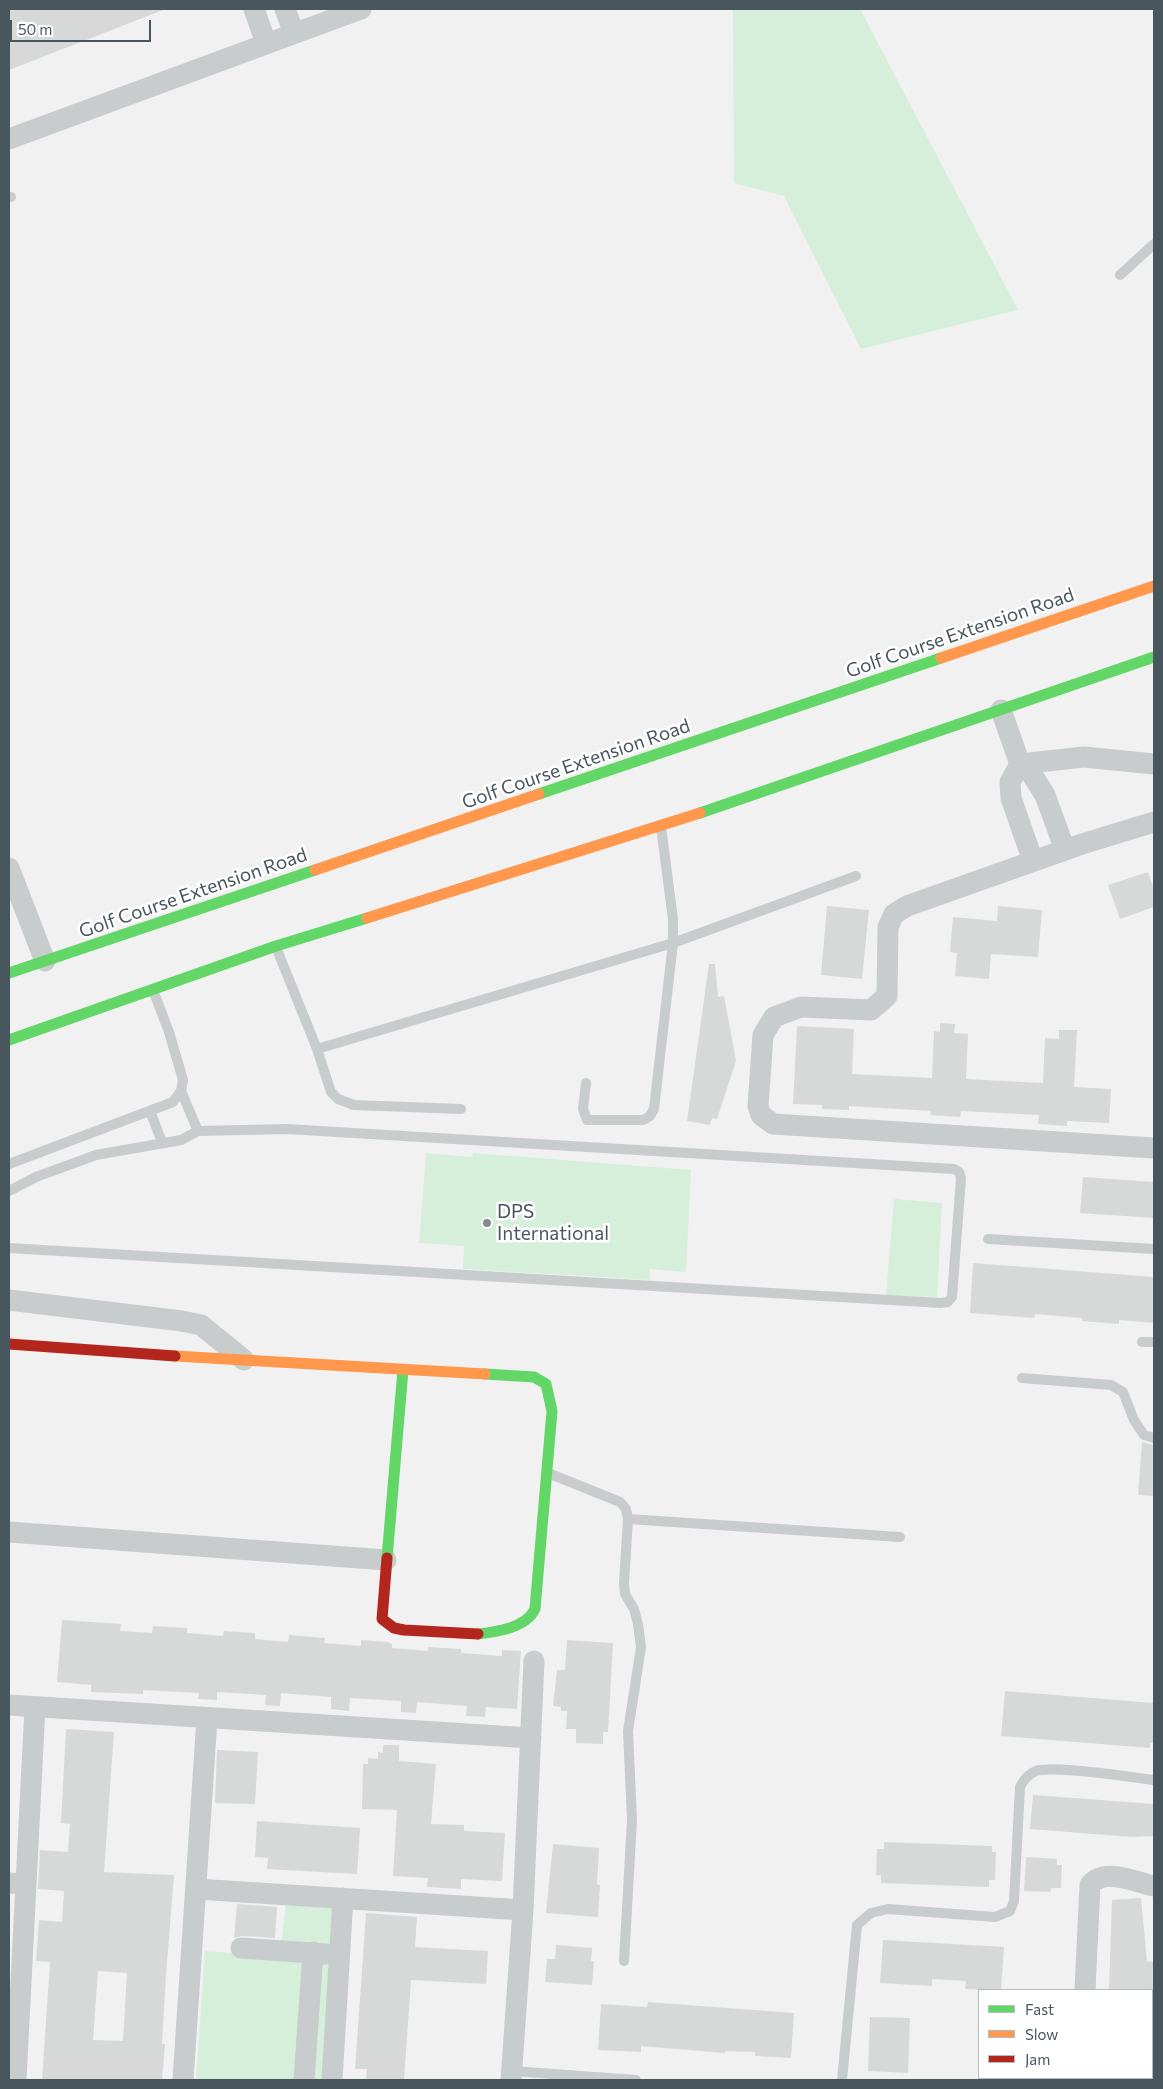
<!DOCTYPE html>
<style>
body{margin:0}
#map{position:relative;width:1163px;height:2089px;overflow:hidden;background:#f1f1f1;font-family:Commissioner,sans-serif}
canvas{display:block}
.frame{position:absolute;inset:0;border:10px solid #48575d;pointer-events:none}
.legend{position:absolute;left:978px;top:1989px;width:175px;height:90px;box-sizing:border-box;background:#fff;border:1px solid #b6bcbe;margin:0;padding:6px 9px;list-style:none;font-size:15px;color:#48575d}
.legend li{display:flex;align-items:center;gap:10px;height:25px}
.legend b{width:25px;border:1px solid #b6bcbe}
.scale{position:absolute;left:10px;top:20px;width:141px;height:22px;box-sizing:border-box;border:2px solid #48575d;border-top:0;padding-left:6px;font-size:15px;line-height:18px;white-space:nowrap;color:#48575d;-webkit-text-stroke:4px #fff;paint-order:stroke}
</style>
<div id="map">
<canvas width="1163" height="2089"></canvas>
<div class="frame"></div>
<ul class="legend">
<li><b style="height:6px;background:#63d668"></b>Fast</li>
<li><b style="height:6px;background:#ff974d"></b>Slow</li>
<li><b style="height:6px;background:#b3261e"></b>Jam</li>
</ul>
<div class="scale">50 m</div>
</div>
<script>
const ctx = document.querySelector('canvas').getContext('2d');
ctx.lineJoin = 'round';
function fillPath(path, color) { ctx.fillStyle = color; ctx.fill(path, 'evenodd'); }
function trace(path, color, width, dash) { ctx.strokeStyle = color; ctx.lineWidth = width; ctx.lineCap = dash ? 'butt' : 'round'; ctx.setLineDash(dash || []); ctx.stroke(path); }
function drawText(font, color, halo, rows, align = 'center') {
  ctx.font = font + ' Commissioner,sans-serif'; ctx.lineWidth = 5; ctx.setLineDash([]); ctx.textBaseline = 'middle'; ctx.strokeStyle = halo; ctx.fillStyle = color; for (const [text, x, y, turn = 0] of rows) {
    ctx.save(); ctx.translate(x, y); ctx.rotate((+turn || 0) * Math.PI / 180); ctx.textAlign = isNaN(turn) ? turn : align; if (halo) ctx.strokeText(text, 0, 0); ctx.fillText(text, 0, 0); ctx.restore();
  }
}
const green = new Path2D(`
 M733,9H860L1018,310L861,349L784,196L734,183Z
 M426,1153L472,1157V1159L473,1153L691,1170L686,1272L649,1269L650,1280L463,1269L464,1246L419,1243Z
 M894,1199L942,1203L937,1297L886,1295Z
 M286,1902L335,1906L323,2080H196L205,1951L280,1956Z`);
const building = new Path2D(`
 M9,9H163V10L9,70Z
 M1148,872L1154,889V907L1120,919L1108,885Z
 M827,906L869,910L862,979L821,975Z
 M998,906L1042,910L1038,957L991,954L989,979L955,976L957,953L950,952L953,917L997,921Z
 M709,964H715L718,997L724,996L736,1061L717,1119L712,1118L710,1125L687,1121Z
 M940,1023L955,1024L954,1033L968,1034L966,1079L1043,1083L1045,1038L1059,1039V1030H1077L1074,1087L1111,1089L1109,1123L1067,1121V1126L1038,1124L1039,1115L961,1111L960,1117L930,1115L931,1111L849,1106V1110L822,1109V1105L793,1104L797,1026L854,1029L852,1074L932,1078L934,1031L940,1032Z
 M1083,1177L1154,1182V1218L1080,1213Z
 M973,1263L1154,1277V1323L1119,1320V1324L1082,1321V1318L1035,1314L1034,1318L970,1313Z
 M1142,1442L1154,1445V1496L1138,1495Z
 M62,1620L121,1624L120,1631L152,1633L153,1626L187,1628V1633L223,1636L224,1631L255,1633V1639L288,1642L289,1635L325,1638L324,1643L361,1646V1640L388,1642L392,1644V1648L428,1651V1647L461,1649V1653L502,1656V1650L521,1651L517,1709L486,1707L485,1717L466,1716L467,1706L417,1702L416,1713L401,1712V1701L350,1698L349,1711L331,1709V1697L281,1693L280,1706L265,1705L266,1695L217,1692V1700L198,1699L199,1693L143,1690V1694L91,1692V1685L57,1682Z
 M567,1640L613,1643L608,1732H603V1744L576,1743V1729H566L567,1711H561V1707L553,1706L557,1670H565Z
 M1005,1691L1154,1703V1743H1150V1748L1001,1736Z
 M66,1729L114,1732L104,1872L174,1875L166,1975L162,2044H165L162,2080H42L50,1962L36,1961L39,1920L62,1922L64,1891L38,1889L40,1850L68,1852L70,1824L61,1823ZM98,1971L127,1973L123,2041L93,2040Z
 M383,1745H399V1761L436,1764L431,1824L464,1825V1831L505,1833L502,1881L461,1879V1889L427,1887L428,1878L393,1876L397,1810L362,1809L363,1764H368V1758L378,1759V1752L383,1753Z
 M217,1750L258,1752L255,1804L215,1803Z
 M1033,1795L1154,1804V1836L1132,1837L1030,1829Z
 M257,1821L360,1828L357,1874L267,1869L268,1858L255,1857Z
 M884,1842L992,1846V1852H996L995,1880H989V1887L881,1883V1875H876L877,1849H884Z
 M553,1844L599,1848L597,1884L600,1885L598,1917L546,1913Z
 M1026,1857L1057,1859V1865H1062L1061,1888H1051L1050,1892L1024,1891Z
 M1141,1898L1147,1961L1154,1962V1990H1109L1112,1900Z
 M237,1904L277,1907L275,1938L242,1936L234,1938Z
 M366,1913L417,1917L415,1947L488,1951L486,1984L411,1980L404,2080H366L367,2069H355Z
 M883,1940L1004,1947L1001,1990L965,1989L966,1981L932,1979V1986L880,1983Z
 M556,1945L592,1948L591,1961H594L592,1985L545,1982L547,1959H555Z
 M648,2002L794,2013L791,2058L755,2056V2052L725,2051V2053L641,2046V2052L598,2050L601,2004L647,2007Z
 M870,2017L910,2018L908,2073L868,2071Z`);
const lane = new Path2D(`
 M9,197H11
 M1120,275L1154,244
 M276,947L317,1049L331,1092L338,1099L354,1105L461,1109
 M317,1049L673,943L856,876
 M586,1083L583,1109L587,1120H643L650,1116L654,1109L673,943V919L661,827
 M181,1091L198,1131
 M150,1111L162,1142
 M9,1164L173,1102L181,1091L183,1080L169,1032L153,990
 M9,1191L36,1177L96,1155L181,1140L198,1131L287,1129L954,1169L959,1172L961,1178L952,1297L948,1302L941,1303L9,1248
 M988,1239L1154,1249
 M1142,1342H1154
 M1022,1378L1111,1385L1123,1392L1134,1420L1144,1435L1154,1438
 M548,1473L620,1502L626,1509L628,1519L624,1583L625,1594L634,1609L638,1624L641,1647L628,1731L632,1820L624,1961
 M628,1519L900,1537
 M512,2071L636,2080
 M842,2080L857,1925L871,1913L888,1909L995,1917L1010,1911L1014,1901L1020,1787C1024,1779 1028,1774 1036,1771C1055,1765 1130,1777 1154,1780`);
const street = new Path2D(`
 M254,9L266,43
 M285,9L294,33
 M9,139L361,9
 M1001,710L1020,764L1031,773L1045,795L1065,850
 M1154,822L1082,844L907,906L894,914L888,927L887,996L871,1010L801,1007L774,1017L763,1035L758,1106L761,1115L773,1124L1154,1148
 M1033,861L1011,798L1010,782L1020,764L1084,757L1154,764
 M9,868L45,961
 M9,1300L182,1321L201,1325L244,1360
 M9,1532L386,1560
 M9,1705L531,1738
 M9,1883L26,1884
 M196,1889L523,1910
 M241,1948L326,1954
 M1085,1990L1090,1885C1105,1867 1135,1882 1154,1886
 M1092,2078V2080
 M16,2080L35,1707
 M183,2080L207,1718
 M304,2080L313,1952
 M332,2080L343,1898
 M511,2080L523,1910L534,1661`);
const fast = new Path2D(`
 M539,794L941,658
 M700,813L1154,657
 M9,973L315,870
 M9,1040L276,946L367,918
 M387,1558L403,1370
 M478,1634C496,1632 526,1628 535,1609L552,1411L546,1384L534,1377L485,1374`);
const slow = new Path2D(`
 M941,658L1154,586
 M315,870L539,794
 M367,918L700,813
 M175,1356L485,1374`);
const jam = new Path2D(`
 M9,1344L175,1356
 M387,1558L382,1619L394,1628L404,1630L478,1634`);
const markers = [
 [487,1223,5,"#838d91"]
];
const streetNames = [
 ["Golf Course Extension Road",960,633,-19],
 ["Golf Course Extension Road",576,764,-19],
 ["Golf Course Extension Road",193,893,-19]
];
const poiNames = [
 ["DPS",497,1212],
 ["International",497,1234]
];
fillPath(green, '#d6efdb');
fillPath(building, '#d7d9d9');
trace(lane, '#c8cccd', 10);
trace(street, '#c8cccd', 21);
trace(fast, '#63d668', 11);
trace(slow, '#ff974d', 11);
trace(jam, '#b3261e', 11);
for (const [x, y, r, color] of markers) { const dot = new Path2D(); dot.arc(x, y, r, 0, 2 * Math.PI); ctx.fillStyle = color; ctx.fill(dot); trace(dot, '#fff', 2); }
drawText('19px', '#48575d', '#fff', streetNames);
drawText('19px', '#48575d', '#fff', poiNames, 'left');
</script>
